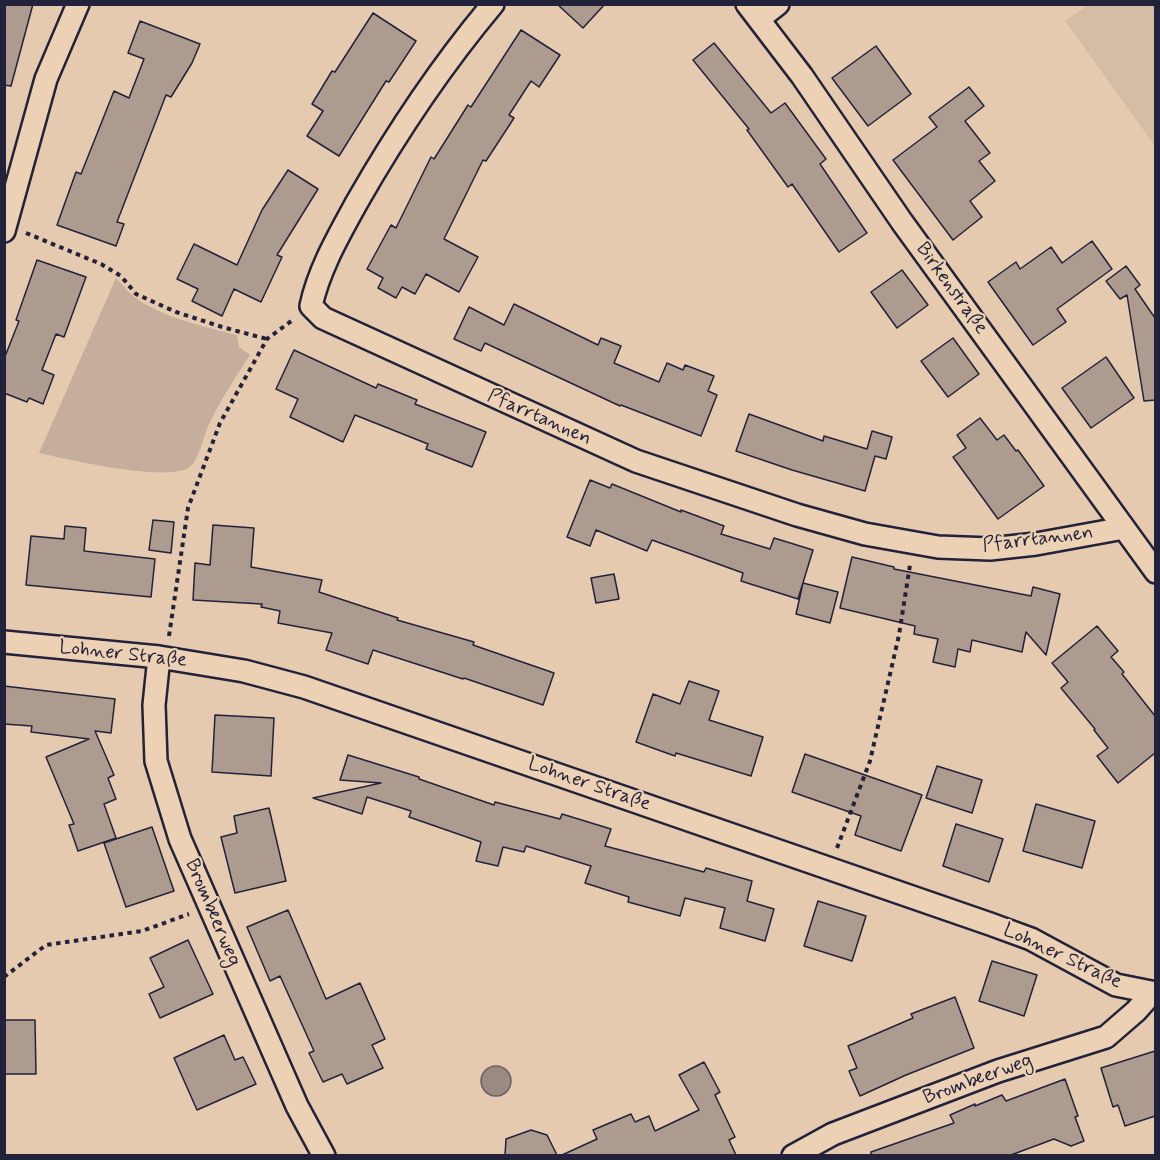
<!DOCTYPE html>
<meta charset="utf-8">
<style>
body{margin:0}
#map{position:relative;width:1160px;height:1160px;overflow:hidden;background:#e5caaf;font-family:Mynerve,sans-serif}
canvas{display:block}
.frame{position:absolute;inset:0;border:6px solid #22223b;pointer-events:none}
</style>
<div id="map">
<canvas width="1160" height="1160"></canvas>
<div class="frame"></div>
</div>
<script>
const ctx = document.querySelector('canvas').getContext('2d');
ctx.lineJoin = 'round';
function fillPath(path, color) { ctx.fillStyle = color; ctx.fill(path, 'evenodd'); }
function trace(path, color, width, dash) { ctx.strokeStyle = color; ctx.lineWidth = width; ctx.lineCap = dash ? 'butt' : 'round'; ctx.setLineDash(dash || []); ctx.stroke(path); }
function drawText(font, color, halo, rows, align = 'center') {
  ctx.font = font + ' Mynerve,sans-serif'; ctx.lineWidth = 4.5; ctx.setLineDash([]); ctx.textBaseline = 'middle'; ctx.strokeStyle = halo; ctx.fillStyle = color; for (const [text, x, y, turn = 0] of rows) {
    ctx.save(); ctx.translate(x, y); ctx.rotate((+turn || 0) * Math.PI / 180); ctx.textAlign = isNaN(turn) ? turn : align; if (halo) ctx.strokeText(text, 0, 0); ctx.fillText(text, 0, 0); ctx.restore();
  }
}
const built = new Path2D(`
 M1088,5H1155V146L1065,21Z`);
const green = new Path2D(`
 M116,278C121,283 126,290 132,295C157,316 205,327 237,335L239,347L250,355C236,377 221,399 210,422C204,434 200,456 192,465C174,485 67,459 39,453Z`);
const water = new Path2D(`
 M481 1081a15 15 0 1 1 30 0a15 15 0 1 1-30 0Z`);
const building = new Path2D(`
 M4,4H33L11,86L4,85Z
 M557,4H605L583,28Z
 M373,13L416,41L389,82L386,81L339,156L307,136L323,111L312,104L332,71L335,72Z
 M140,21L200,44L192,63L171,97L166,95L117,222L124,224L116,246L57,225L76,172L81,174L114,91L129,98L144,59L128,53Z
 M521,30L560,55L539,87L531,81L509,115L514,118L486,161L483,160L444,239L478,257L459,292L426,274L415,294L402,287L396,298L378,288L383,278L367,269L391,225L396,228L431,157L434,159L468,105L471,107Z
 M714,43L771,113L785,103L826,159L820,164L867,233L839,252L792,184L788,187L747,130L749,129L693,60Z
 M876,46L911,94L868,126L832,78Z
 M969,87L984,106L965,121L990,153L979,161L995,181L970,201L982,217L953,240L893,160L937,127L929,117Z
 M288,170L318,189L277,255L282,257L261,302L234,289L222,316L192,301L198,289L177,279L194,244L237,265L262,210Z
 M1092,241L1112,269L1057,309L1066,322L1033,345L988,282L1016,262L1020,269L1051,247L1062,263Z
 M37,260L86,277L64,337L56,334L42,370L54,375L43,404L29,398L27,402L4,393V359L19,321L16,320Z
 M1126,266L1140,285L1135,289L1155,318V400L1144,401L1127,295L1120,299L1106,281Z
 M902,270L928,305L897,328L871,292Z
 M514,304L598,345L601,338L621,346L614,363L659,382L667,363L683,370L685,365L714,376L708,391L717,395L701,436L621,405L620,406L485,343L481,351L454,339L469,307L504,325Z
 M953,338L979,374L948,397L921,361Z
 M294,350L376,388L378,384L417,400L415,404L486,432L472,467L426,449L428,444L355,415L343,442L290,417L298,399L276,389Z
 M1106,357L1134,398L1091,428L1062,388Z
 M749,414L823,441L824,436L867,449L872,431L892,437L886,459L875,456L865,491L792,470L736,451Z
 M980,418L997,440L1004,435L1016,451L1018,450L1044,486L998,519L953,457L966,448L957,435Z
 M590,480L610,488L612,484L681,512V510L724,526L721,534L770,549L774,538L813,550L798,599L741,581L743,573L652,540L647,551L596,530L590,546L567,537Z
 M153,520L174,522L171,553L149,550Z
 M213,525L254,528L251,567L322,580L319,592L398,618L397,620L474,642L473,645L554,673L543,705L464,678L463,679L373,650L368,664L326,650L332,633L278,623L280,611L261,607L262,604L193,600L195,563L210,565Z
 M65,526L86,528L84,551L155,559L151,597L26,585L31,536L64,539Z
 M852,557L894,567V569L1031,596L1033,587L1060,594L1046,655L1026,632L1022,652L972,640L970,652L958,649L955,667L933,662L938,639L914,634L915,626L840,608Z
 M614,574L619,599L596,603L591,578Z
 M803,583L838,592L830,623L796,614Z
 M1097,626L1118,651L1111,657L1124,672L1122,674L1155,716V753L1118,783L1097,756L1108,748L1094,730L1095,729L1061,688L1068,682L1052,663Z
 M689,681L719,691L709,720L763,737L751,776L676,753L675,756L636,742L653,694L680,704Z
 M4,686L115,699L111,733L95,731L114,775L108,778L116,799L104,804L116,838L78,851L69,825L74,824L46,757L89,739L31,732L32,726L4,724Z
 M215,715L274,718L271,776L212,772Z
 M805,754L922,795L901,851L855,835L861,816L792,792Z
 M348,755L419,777V779L494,805L495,802L560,819L562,814L611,829L605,846L704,872L706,868L752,881L747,901L774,909L765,941L720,928L725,908L685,898L680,916L628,902L629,897L585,883L591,866L526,846L524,852L503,847L498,866L476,861L481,842L409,817L411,811L367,797L362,814L313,798L381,783L340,780Z
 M937,766L982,780L972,813L926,798Z
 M1036,804L1095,821L1082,868L1023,851Z
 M269,808L286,881L235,893L221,837L237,833L234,816Z
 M956,824L1003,839L989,882L943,866Z
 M152,827L174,891L126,907L104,843Z
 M818,901L866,916L852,961L804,946Z
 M288,910L326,999L360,983L385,1039L372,1045L383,1068L347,1084L342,1074L323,1082L309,1053L314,1051L280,976L270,981L247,927Z
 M188,940L213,994L160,1018L149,994L164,987L150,958Z
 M992,961L1037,975L1024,1016L979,1001Z
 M955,997L974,1048L906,1075L860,1096L849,1071L857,1068L848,1046L913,1018L911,1014Z
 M4,1020H35L36,1074H4Z
 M224,1035L235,1060L243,1057L256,1084L197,1110L174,1058Z
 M1155,1051V1116L1125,1126L1118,1105L1113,1107L1101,1068Z
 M704,1062L720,1092L715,1095L735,1137L729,1140L736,1155H562L597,1139L593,1130L631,1114L635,1122L649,1116L655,1131L699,1110L679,1075Z
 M1065,1079L1078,1116L1075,1117L1084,1141L1071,1146L1054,1139L1011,1155H871V1152L954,1123L950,1115L975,1104V1106L1002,1095L1006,1101Z
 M531,1130L547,1135L557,1155H505L506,1139Z`);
const path = new Path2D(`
 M26,233L101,264L121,276L136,294L176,312L222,327L267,339
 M169,636L188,508L220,423L267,339L294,319
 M837,848L870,761L899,635L910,565
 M4,977L46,945L142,931L189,914`);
const minor = new Path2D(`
 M493,4C441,66 397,132 357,202C339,235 319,269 311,306L323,318L636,461L797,515L865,534L938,547L990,549L1036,544L1124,528
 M747,4L802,76L902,222L1156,572
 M759,19L778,4
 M4,231L46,79L78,4
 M4,642L159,657L244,671L304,687L990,924L1031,939L1116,985L1156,993
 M159,657L154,705L156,761L180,839L297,1106L324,1156
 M793,1156L833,1134L998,1071L1106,1037L1136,1011L1152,993`);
const streetNames = [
 ["Birkenstraße",951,289,54],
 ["Pfarrtannen",539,418,24],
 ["Pfarrtannen",1038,540,-7],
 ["Lohner Straße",123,655,6],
 ["Lohner Straße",589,785,19],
 ["Brombeerweg",212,913,67],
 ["Lohner Straße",1062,957,25],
 ["Brombeerweg",978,1080,-20]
];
fillPath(built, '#d4bca5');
fillPath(green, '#c5ae9c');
fillPath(water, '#9b8983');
trace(water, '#6b6066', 1.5);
fillPath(building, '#ae9b8f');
trace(building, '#22223b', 1.5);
trace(minor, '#22223b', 26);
trace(path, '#22223b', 4, [4.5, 4.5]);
trace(minor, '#edd1b4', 21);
drawText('20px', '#22223b', '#edd1b4', streetNames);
</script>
